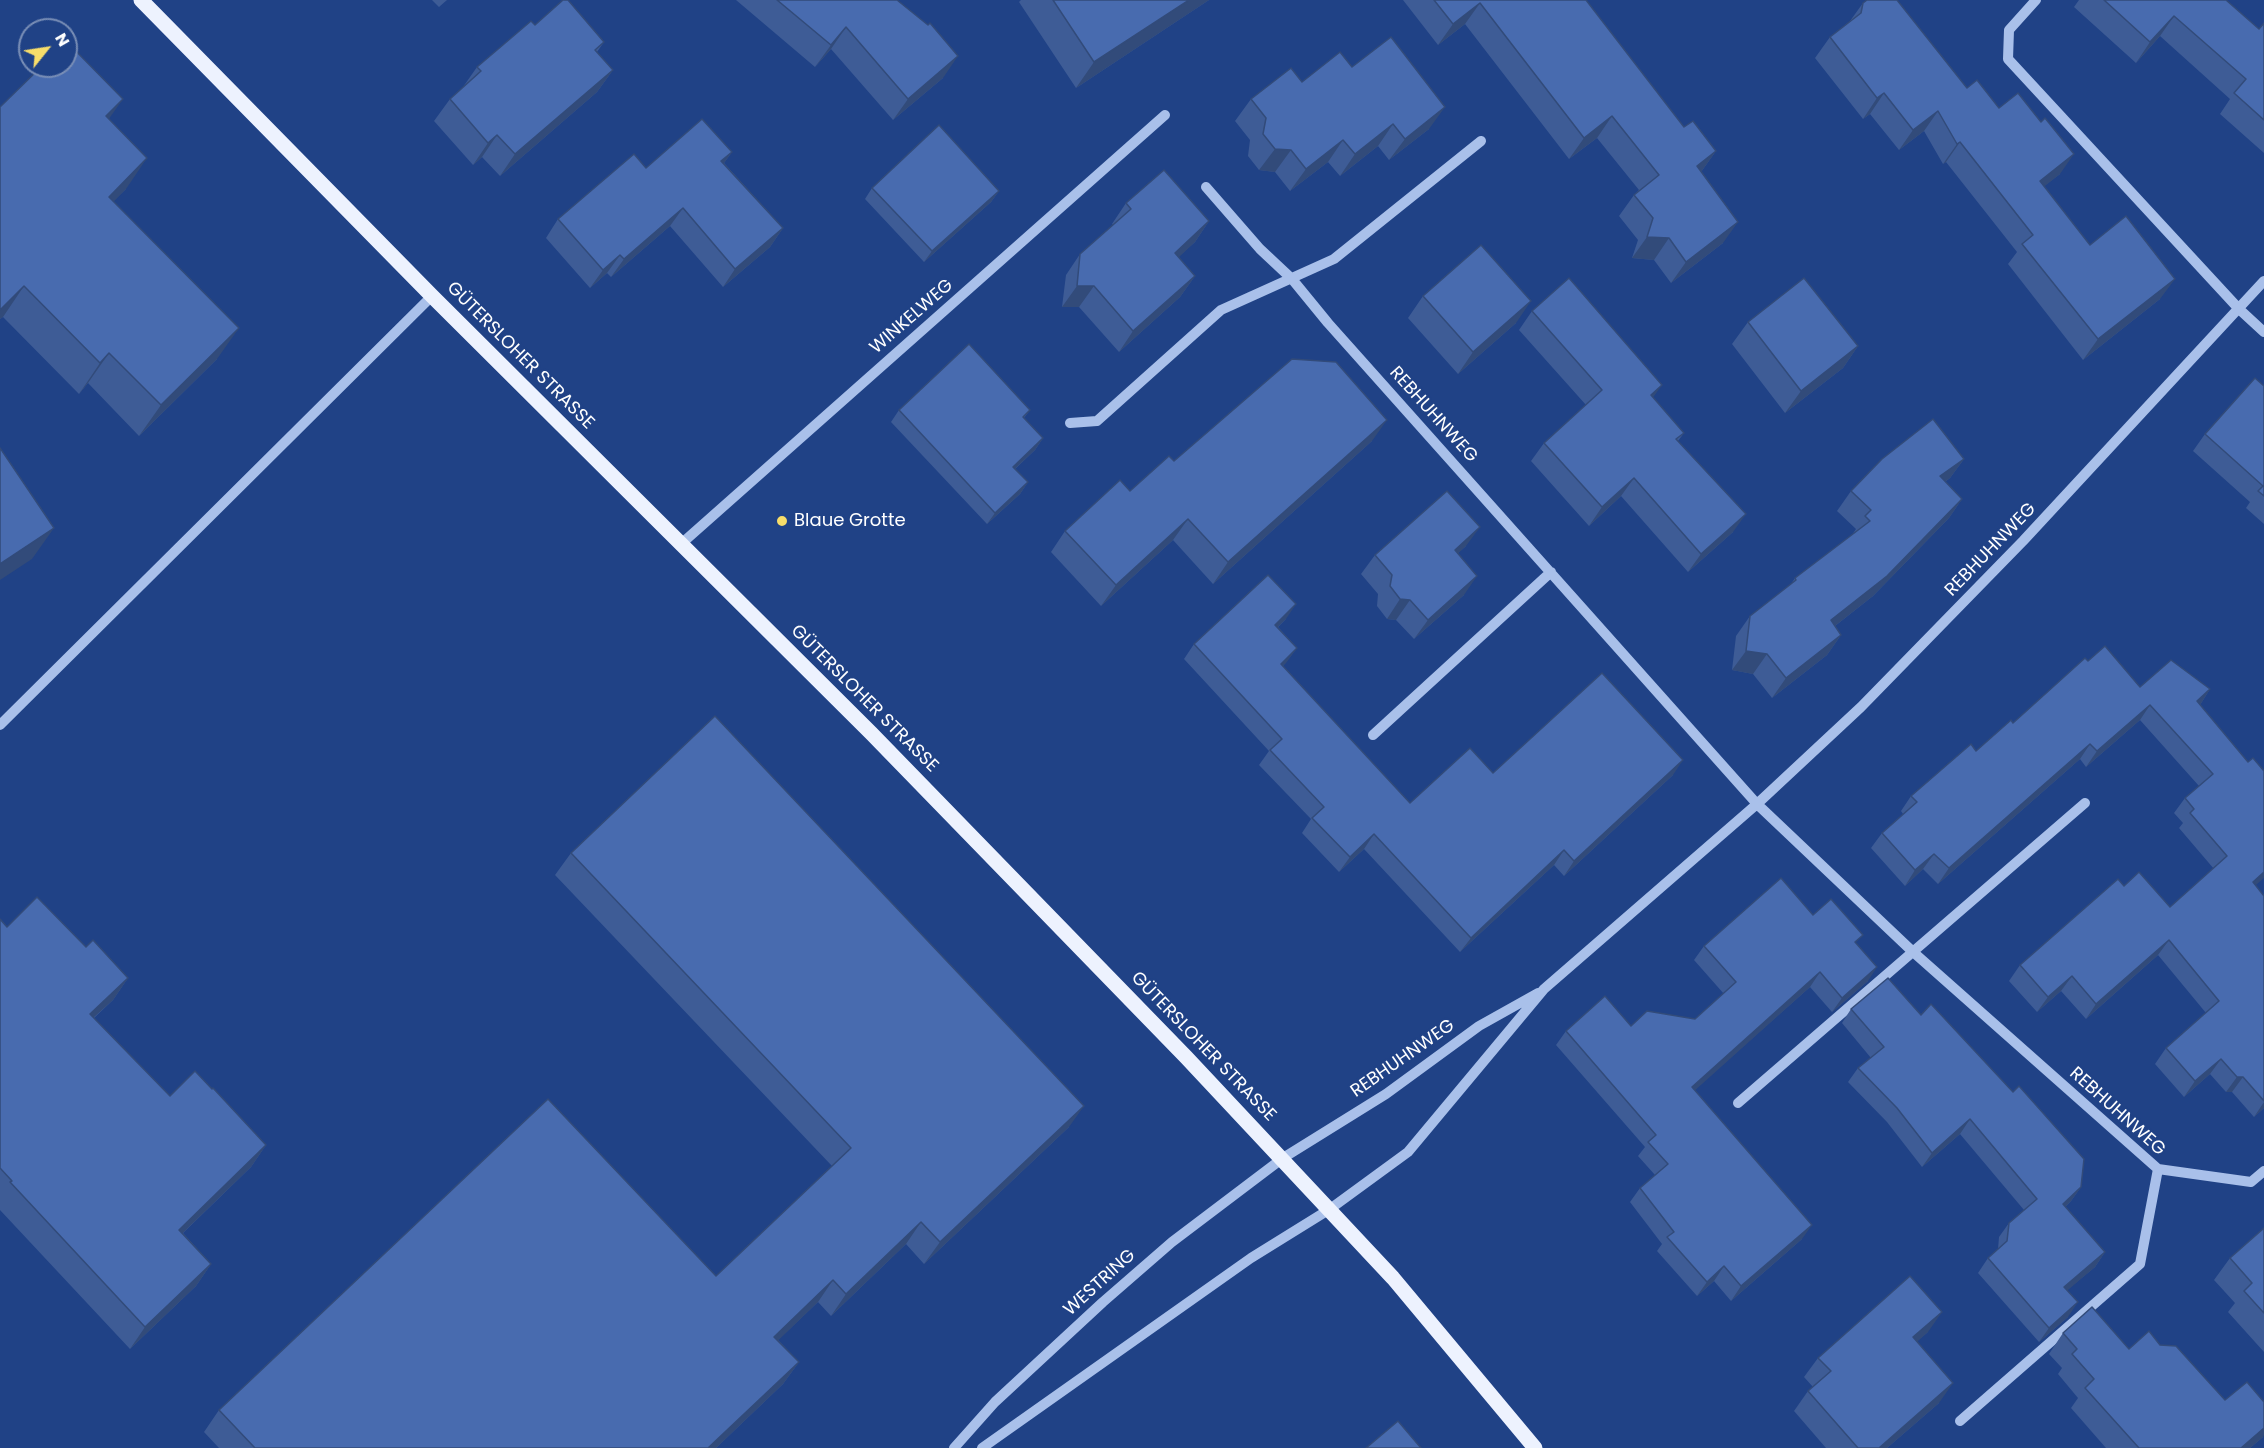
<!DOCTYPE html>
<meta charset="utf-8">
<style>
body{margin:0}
#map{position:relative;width:2264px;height:1448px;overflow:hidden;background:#204286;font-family:Poppins,sans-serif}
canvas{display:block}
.north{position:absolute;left:18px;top:18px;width:60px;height:60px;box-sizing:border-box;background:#204286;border:2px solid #798eb6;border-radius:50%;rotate:60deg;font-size:16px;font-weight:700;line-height:24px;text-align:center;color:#fff}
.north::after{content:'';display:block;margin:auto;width:21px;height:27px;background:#f7dd6a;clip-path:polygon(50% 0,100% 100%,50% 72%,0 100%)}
</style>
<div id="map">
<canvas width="2264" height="1448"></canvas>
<div class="north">N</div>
</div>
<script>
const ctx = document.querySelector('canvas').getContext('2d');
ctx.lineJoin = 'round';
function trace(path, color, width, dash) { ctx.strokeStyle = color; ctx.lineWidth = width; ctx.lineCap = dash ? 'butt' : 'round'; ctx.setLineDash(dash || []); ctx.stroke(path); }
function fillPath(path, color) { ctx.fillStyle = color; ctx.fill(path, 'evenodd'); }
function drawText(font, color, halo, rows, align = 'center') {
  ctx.font = font + ' Poppins,sans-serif'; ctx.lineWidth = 4.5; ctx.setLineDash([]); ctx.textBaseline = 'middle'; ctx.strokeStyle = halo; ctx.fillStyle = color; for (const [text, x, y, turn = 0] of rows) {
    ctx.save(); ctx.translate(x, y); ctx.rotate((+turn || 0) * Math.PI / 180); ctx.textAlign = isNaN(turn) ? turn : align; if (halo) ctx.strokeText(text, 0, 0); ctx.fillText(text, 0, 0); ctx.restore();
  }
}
const minor = new Path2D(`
 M2036,0L2009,30L2008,59L2239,309L2264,332
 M1206,187L1260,249L1292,279L1328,323L1757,804L1912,951L2158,1169L2140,1264L1960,1421
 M1070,423L1097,421L1221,310L1334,259L1481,141
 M681,544L1165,115
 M0,725L432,296
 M1373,735L1551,572
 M1738,1103L2085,803
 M2158,1169L2251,1182L2264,1171
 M954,1448L995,1402L1103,1302L1172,1242L1283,1158L1386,1094L1479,1026L1538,993
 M982,1448L1251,1258L1330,1209L1408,1152L1544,989L1757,804L1861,707L2023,541L2264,281`);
const major = new Path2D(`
 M141,0L432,296L871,733L1186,1057L1393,1278L1535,1448`);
const wall = new Path2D(`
 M432,0H447L439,7Z
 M736,0H897L943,78L893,120L831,49L815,67Z
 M1021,0H1209L1076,88L1019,2Z
 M1403,0H1586L1684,127L1716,151L1701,172L1723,243L1671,283L1654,260L1632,258L1638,240L1619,216L1634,195L1639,190L1597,138L1569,159L1465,24L1438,45Z
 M2079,0H2226L2259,29L2264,23V153L2220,114L2230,99L2160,36L2136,63L2074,7Z
 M1863,3L1967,88L1999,108L2060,174L2044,186L2090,245L2160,299L2083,360L2008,264L2017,252L1946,162L1943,164L1924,131L1899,150L1870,114L1863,119L1815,58L1830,37L1850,21Z
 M535,25L604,42L597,52L613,70L597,92L500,176L482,157L473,165L434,121L450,99L463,87L477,67Z
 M1352,67L1429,129L1389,160L1378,146L1340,176L1328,162L1290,191L1275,172L1259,170L1248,156L1250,140L1235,121L1251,99L1302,82Z
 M0,107L109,118L126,189L113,201L217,359L139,436L88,383L79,394L3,317L0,319Z
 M732,152L724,163L783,228L770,247L723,287L670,226L611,277L607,273L590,288L546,238L558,219L646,168Z
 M872,188L999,191L991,202L924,262L865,199Z
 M1126,203L1209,221L1195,242L1178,257L1195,276L1180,297L1119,352L1079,307H1062L1066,275L1080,254L1113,225L1112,224Z
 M1423,296L1516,323L1458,374L1408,318Z
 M1532,311L1653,398L1684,433L1678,441L1733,532L1688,572L1621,496L1589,526L1531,461L1544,443L1586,405L1519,330Z
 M1748,322L1858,346L1843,368L1785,413L1732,344Z
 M2264,386V524L2246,508L2250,502L2193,451L2205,434Z
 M899,410H1030L1024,418L1043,438L1035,450L1015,469L1028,482L1020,494L987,524L891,422Z
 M1372,441L1213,584L1173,540L1101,606L1051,552L1065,531L1130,491L1174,461Z
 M1964,459L1950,478L1945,482L1962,499L1949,518L1873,596L1835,626L1841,635L1827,655L1772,698L1753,674L1732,670L1736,636L1750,616L1791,584L1795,578L1852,535L1856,529L1837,511L1851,491Z
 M1466,546L1458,553L1464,595L1414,639L1396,620L1387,619L1377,606L1378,594L1361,574L1375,555Z
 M1286,619L1278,627L1297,648L1283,666L1410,803L1493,773L1673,775L1564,876L1554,865L1460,952L1364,849L1339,872L1302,833L1311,819L1259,765L1269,751L1184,659L1194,644Z
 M2088,661L2140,687L2210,689L2200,705L2256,886L2264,896V1108L2254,1117L2232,1092H2226L2210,1074L2184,1097L2155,1064L2166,1048L2206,1013L2158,955L2086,1019L2061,991L2037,1012L2009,981L2020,965L2124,886L2170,907L2214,869L2179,828L2183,823L2174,813L2185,798L2199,786L2140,720L2086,767L2080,759L1938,884L1923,869L1905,886L1871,848L1882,833L1903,814L1901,811L1911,796L1976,751L2013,723Z
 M571,853L1069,1127L924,1264L906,1244L831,1316L818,1302L778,1340L799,1362L783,1384L716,1448H219L204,1432L219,1410L716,1276L832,1166L555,875Z
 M0,919L7,927L86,947L128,978L113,1000L94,1018L170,1096L266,1145L251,1167L183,1233L211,1264L196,1286L130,1349L0,1210Z
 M1857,944L1868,981L1832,1012L1810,987L1694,1090L1802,1239L1731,1301L1714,1281L1697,1296L1657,1251L1662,1244L1630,1202L1640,1188L1655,1175L1638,1156L1645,1147L1556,1045L1566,1031L1695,1019L1724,994L1694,960L1704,946Z
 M1851,1009L1921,1015L2081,1187L2071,1201L2065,1207L2105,1252L2095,1267L2067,1290L2068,1317L2039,1342L1978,1273L1988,1258L1998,1249L1999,1237L2009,1223L2024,1210L1960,1134L1922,1167L1887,1122L1848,1082L1858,1068L1871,1058L1842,1023Z
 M2264,1228V1352L2228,1312L2235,1303L2214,1280L2230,1258Z
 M1928,1332L1917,1341L1939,1403L1887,1448H1826L1794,1411L1808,1391L1813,1387L1804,1377L1818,1358Z
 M2063,1333L2129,1349L2160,1345L2225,1400L2263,1437L2250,1448H2106L2071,1408L2078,1398L2058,1374L2062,1368L2049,1354Z`);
const shadedWall = new Path2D(`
 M1189,0H1209L1076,88L1094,62Z
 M1480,3L1465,24L1438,45L1453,24Z
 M2174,16L2160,36L2136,63L2150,42Z
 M846,27L831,49L815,67L831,45Z
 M958,56L943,78L893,120L908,99Z
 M613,70L597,92L500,176L515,154Z
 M1884,93L1870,114L1863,119L1877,98Z
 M123,99L101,130L106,116Z
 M1445,107L1429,129L1389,160L1405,139Z
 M1938,111L1924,131L1899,150L1913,130Z
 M1612,116L1597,138L1569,159L1584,138Z
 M1393,124L1378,146L1340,176L1355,154Z
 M497,135L482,157L473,165L488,143Z
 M1343,140L1328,162L1290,191L1306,169Z
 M1960,142L1946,162L1943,164L1957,144Z
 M1275,149L1291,150L1275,172L1259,170Z
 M1716,151L1701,172L1697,166Z
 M732,152L719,170L721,161Z
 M2074,154L2060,174L2026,201L2040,181Z
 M147,158L126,189L88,228L109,197Z
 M999,191L991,202L924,262L932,251Z
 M683,208L670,226L611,277L624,259Z
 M1209,221L1195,242L1160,275L1175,253Z
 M1738,222L1723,243L1671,283L1686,262Z
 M783,228L770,247L723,287L735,269Z
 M1647,237L1669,238L1654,260L1632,258Z
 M620,255L607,273L590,288L603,270Z
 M1195,276L1180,297L1119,352L1133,331Z
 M2175,279L2160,299L2083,360L2098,339Z
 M24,286L3,317L0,319V310Z
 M1077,286H1094L1079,307H1062Z
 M1531,301L1516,323L1458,374L1473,352Z
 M239,328L217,359L139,436L161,405Z
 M1858,346L1843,368L1785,413L1801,391Z
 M109,353L88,383L79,394L100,363Z
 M1662,385L1649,403L1651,395Z
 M1387,420L1372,441L1213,584L1228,562Z
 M1043,438L1035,450L1005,478L1013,467Z
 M1964,459L1950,478L1926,496L1940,476Z
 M1634,478L1621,496L1589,526L1602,507Z
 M1028,482L1020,494L987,524L995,513Z
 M1962,499L1949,518L1873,596L1817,640L1831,620Z
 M1746,514L1733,532L1688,572L1701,554Z
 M1188,519L1173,540L1101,606L1116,585Z
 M1480,527L1466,546L1441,569L1455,550Z
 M54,528L32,559L0,580V564Z
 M1477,576L1464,595L1414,639L1428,620Z
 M1400,599L1410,600L1396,620L1387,619Z
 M1296,604L1286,619L1265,639L1275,625Z
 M1841,635L1827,655L1772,698L1786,678Z
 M1297,648L1286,663L1270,678L1281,664Z
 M1746,651L1767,654L1753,674L1732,670Z
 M2210,689L2200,705L2197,701Z
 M2150,705L2140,720L2086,767L2097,751Z
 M2090,744L2080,759L1938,884L1949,868Z
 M1683,760L1673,775L1564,876L1574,861Z
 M1374,834L1364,849L1339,872L1350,857Z
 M1564,850L1554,865L1460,952L1471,938Z
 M1934,854L1923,869L1905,886L1915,870Z
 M2264,872V878L2242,897L2253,882Z
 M2169,940L2158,955L2086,1019L2096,1004Z
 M1877,967L1868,981L1832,1012L1842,998Z
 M1820,972L1810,987L1682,1102L1692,1087Z
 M2072,976L2061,991L2037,1012L2048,997Z
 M128,978L113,1000L74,1035L90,1014Z
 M2221,1059L2210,1074L2184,1097L2195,1081Z
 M2237,1077H2243L2232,1092H2226Z
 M2264,1102V1108L2254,1117Z
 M1084,1106L1069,1127L924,1264L940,1242Z
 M1970,1119L1960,1134L1922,1167L1932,1153Z
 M266,1145L251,1167L164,1251L179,1230Z
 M2081,1187L2071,1201L2053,1219L2063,1204Z
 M921,1222L906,1244L831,1316L846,1294Z
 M1812,1225L1802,1239L1731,1301L1741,1286Z
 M2105,1252L2095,1267L2055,1301L2064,1287Z
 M211,1264L196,1286L130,1349L145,1327Z
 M1724,1266L1714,1281L1697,1296L1707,1282Z
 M833,1280L818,1302L759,1359L774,1337Z
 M2078,1302L2068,1317L2039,1342L2049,1328Z
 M1942,1312L1928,1332L1900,1357L1913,1337Z
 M799,1362L783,1384L716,1448H708Z
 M1953,1383L1939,1403L1887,1448H1879Z
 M2264,1428V1435L2263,1437L2250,1448H2241Z`);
const building = new Path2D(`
 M563,0H568L604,42L595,50L613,70L515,154L497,135L488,143L450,99L481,71L477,67L531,21L535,25Z
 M777,0H897L928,25L930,23L958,56L908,99L846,27L831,45Z
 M1053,0H1189L1094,62Z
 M1434,0H1586L1684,127L1693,121L1716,151L1697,166L1738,222L1686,262L1669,238L1647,237L1653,218L1634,195L1659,175L1612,116L1584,138L1480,3L1453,24Z
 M1867,0H1897L1967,88L1977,80L1999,108L2018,93L2041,122L2045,118L2074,154L2040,181L2090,245L2126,216L2175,279L2098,339L2022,244L2033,235L1960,142L1957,144L1938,111L1913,130L1884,93L1877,98L1830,37L1861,13L1863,3Z
 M2104,0H2226L2259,29L2264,23V120L2234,93L2246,79L2174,16L2150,42Z
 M1391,37L1445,107L1405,139L1393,124L1355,154L1343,140L1306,169L1291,150L1275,149L1263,134L1266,118L1251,99L1291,68L1302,82L1340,52L1352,67Z
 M67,42L123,99L106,116L147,158L109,197L239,328L161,405L109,353L100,363L24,286L0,310V107L42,66H66Z
 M702,119L732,152L721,161L783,228L735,269L683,208L624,259L620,255L603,270L558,219L634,154L646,168Z
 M939,125L999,191L932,251L872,188Z
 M1164,170L1209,221L1175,253L1195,276L1133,331L1094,286H1077L1080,254L1131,209L1126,203Z
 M1481,245L1531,301L1473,352L1423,296Z
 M1569,278L1662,385L1651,395L1684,433L1676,439L1746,514L1701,554L1634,478L1602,507L1544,443L1602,390L1532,311Z
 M1804,278L1858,346L1801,391L1748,322Z
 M969,344L1030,410L1023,417L1043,438L1013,467L1028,482L995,513L899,410Z
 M1292,359L1336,362L1387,420L1228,562L1188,519L1116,585L1065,531L1120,480L1130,491L1169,456L1174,461Z
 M2255,378L2264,386V496L2258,491L2263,486L2205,434Z
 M1933,419L1964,459L1940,476L1962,499L1887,576L1831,620L1841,635L1786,678L1767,654L1746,651L1750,616L1796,580L1795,578L1870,521L1865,516L1871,510L1851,491L1882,459Z
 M0,448L54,528L0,564Z
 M1447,491L1480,527L1455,550L1477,576L1428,620L1410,600L1400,599L1390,586L1392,575L1375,555Z
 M1268,575L1296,604L1275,625L1297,648L1281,664L1410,803L1470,748L1493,773L1602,673L1683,760L1574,861L1564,850L1471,938L1374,834L1350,857L1312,818L1324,807L1270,750L1282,739L1194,644Z
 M2105,646L2140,687L2171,660L2210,689L2197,701L2248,762L2253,758L2264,771V872L2253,882L2264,896V1101L2243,1077H2237L2221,1059L2195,1081L2166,1048L2219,1001L2169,940L2096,1004L2072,976L2048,997L2020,965L2118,879L2124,886L2139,872L2170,907L2227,856L2190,813L2194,809L2185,798L2213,774L2150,705L2097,751L2090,744L1949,868L1934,854L1915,870L1882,833L1917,802L1911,796L1971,744L1976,751L2011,720L2013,723L2085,658L2088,661Z
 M715,716L1084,1106L940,1242L921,1222L846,1294L833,1280L774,1337L799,1362L708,1448H255L219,1410L548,1099L716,1276L851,1148L571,853Z
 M1781,878L1813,915L1831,899L1863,935L1855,942L1877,967L1842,998L1820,972L1692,1087L1812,1225L1741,1286L1724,1266L1707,1282L1667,1237L1674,1232L1640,1188L1668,1164L1648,1142L1656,1135L1566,1031L1605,996L1631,1026L1647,1011L1695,1019L1736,982L1704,946Z
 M37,897L86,947L93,940L128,978L90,1014L170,1096L195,1071L212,1089L213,1088L266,1145L179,1230L211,1264L145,1327L10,1182L12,1181L0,1168V919L7,927Z
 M1888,978L1921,1015L1931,1004L2013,1092L2019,1086L2084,1159L2081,1187L2063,1204L2105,1252L2064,1287L2078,1302L2049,1328L1988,1258L2007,1241L2009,1223L2037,1199L1970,1119L1932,1153L1897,1108L1858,1068L1884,1047L1851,1009Z
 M2264,1228V1313L2244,1291L2252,1283L2230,1258Z
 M1910,1276L1942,1312L1913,1337L1953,1383L1879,1448H1858L1808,1391L1831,1371L1818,1358Z
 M2092,1307L2129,1349L2149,1331L2160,1345L2176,1346L2225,1400L2247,1382L2264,1402V1428L2241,1448H2139L2085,1388L2094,1379L2072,1354L2077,1349L2063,1333Z
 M1398,1421L1421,1448H1366Z`);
const markers = [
 [782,521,6,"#f7dd6a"]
];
const streetNames = [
 ["WINKELWEG",912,317,-41],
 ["GÜTERSLOHER STRASSE",520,356,45],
 ["REBHUHNWEG",1433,415,48],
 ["REBHUHNWEG",1991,550,-46],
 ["GÜTERSLOHER STRASSE",864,699,45],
 ["GÜTERSLOHER STRASSE",1203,1047,46],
 ["REBHUHNWEG",1403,1059,-35],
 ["REBHUHNWEG",2117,1112,42],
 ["WESTRING",1100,1283,-42]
];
const poiNames = [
 ["Blaue Grotte",794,521]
];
trace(minor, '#a9c0ea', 10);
trace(major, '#edf2fe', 15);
fillPath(wall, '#3e5c96');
fillPath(shadedWall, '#324b7a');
fillPath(building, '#486baf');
trace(building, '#324b7a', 1.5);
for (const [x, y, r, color] of markers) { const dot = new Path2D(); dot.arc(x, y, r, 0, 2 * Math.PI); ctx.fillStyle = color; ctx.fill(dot); trace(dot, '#204286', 2); }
drawText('18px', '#fff', '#204286', streetNames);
drawText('18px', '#fff', '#204286', poiNames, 'left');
</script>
